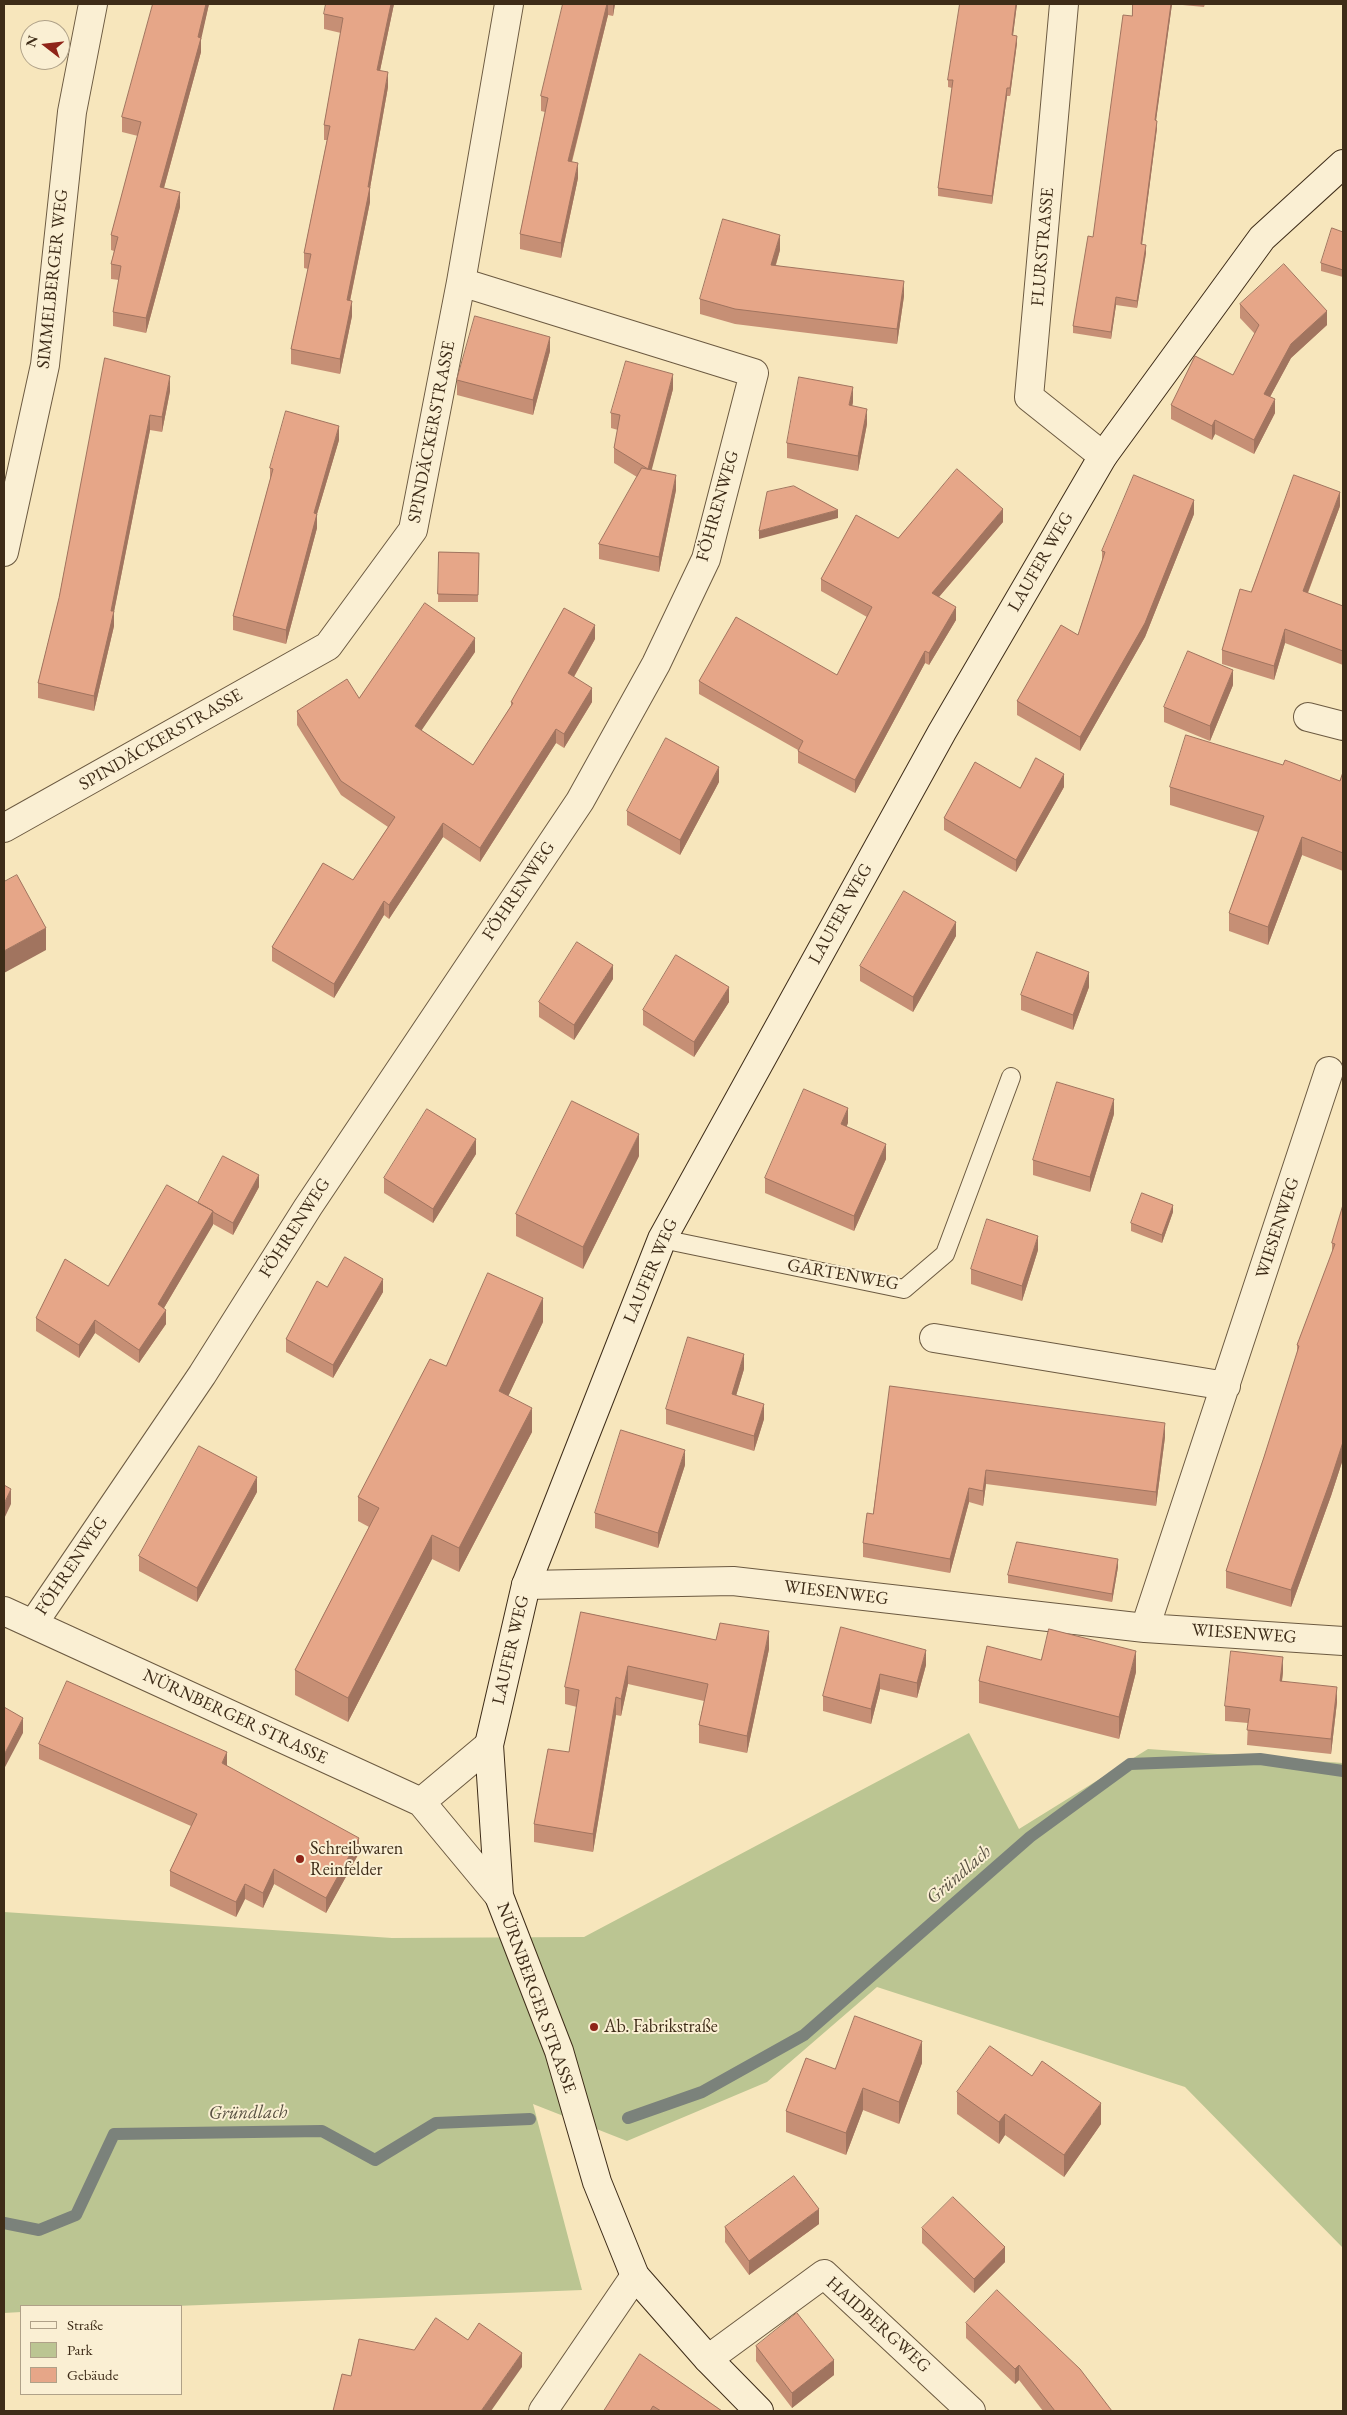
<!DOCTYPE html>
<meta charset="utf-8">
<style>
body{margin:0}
#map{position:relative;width:1347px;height:2415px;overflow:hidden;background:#f7e6bc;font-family:"EB Garamond",serif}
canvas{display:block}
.frame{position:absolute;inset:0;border:5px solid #3e2c18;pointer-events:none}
.legend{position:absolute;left:20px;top:2305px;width:162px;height:90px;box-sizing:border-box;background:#faefd3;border:1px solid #afa188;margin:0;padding:6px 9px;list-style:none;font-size:15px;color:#3e2c18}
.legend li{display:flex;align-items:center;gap:10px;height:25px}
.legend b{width:25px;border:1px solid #afa188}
.north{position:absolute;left:20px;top:20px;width:50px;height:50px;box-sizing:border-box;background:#faefd3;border:1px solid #afa188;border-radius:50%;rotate:286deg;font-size:14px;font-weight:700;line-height:20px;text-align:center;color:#3e2c18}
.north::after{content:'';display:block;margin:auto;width:18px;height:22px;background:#8f2418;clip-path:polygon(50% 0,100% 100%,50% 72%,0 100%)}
</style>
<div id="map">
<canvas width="1347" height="2415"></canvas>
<div class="frame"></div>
<ul class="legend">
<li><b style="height:6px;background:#faefd3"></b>Straße</li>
<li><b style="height:14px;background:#bbc592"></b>Park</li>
<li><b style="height:14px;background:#e6a688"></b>Gebäude</li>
</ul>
<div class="north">N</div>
</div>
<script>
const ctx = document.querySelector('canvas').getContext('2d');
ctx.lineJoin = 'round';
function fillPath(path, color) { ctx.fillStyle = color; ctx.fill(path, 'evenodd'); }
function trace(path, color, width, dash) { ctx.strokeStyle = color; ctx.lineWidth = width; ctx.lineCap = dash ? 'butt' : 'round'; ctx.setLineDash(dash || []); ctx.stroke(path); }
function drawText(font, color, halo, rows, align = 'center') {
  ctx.font = font + ' "EB Garamond",serif'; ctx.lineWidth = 4; ctx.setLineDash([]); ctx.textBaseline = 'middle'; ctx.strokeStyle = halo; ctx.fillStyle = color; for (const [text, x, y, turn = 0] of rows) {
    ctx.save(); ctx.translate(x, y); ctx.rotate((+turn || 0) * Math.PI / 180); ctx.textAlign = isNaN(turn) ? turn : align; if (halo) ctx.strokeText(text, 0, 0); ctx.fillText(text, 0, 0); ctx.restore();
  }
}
const green = new Path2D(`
 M969,1733L1019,1829L1148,1749L1343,1763V2248L1185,2087L877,1987L767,2082L627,2141L533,2104L582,2290L176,2306H21V2312L4,2313V1912L392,1938L584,1937Z`);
const stream = new Path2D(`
 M628,2118L702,2092L804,2035L1030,1837L1130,1764L1260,1759L1343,1771
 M4,2223L39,2230L76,2215L114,2134L322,2131L375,2160L436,2123L530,2119`);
const lane = new Path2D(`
 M662,1239L904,1289L945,1254L1011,1077`);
const street = new Path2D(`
 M1064,4L1029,397L1103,456
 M4,552L45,365L72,112L93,4
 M1308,717L1343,726
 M4,828L328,646L413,530L461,282L509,4
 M934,1338L1226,1386
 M526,1585L733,1581L1145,1628L1343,1641
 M4,1611L421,1802L499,1896
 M33,1624L202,1375L308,1207L580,801L656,664L706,559L754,373L461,282
 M1145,1628L1329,1071
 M421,1802L489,1745
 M708,2359L824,2274L971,2411
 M543,2411L635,2276`);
const secondary = new Path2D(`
 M759,2411L708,2359L635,2276L597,2182L559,2051L499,1896L489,1745L526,1585L662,1239L942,732L1103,456L1262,238L1343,164`);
const wall = new Path2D(`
 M153,4H209L201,37V52L164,188L180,207L146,333L113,326V312L119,280L111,279V264L114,251L111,250V235L138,136L122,132V117Z
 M394,4L380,70L388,87L370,188V202L350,301L352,316L340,374L291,364V349L308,269L304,268V253L327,140H324V125L341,33L324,29V14Z
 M557,4H615L613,16L608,15L572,162L578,178L561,258L520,249V234L545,112L541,111V96L563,5Z
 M960,4H1017L1013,35L1017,43L1010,96H1007L992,204L938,196V188L952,88L948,87V80Z
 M1133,4H1205L1204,7L1172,4L1156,120L1157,128L1142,244L1146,253L1137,308L1116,305L1111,339L1073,333V326L1093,237L1132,16Z
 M1343,232V277L1321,271V263Z
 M780,250L776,265L904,296L897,344L735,324L700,314V299Z
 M1240,304L1327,325L1291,358L1270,397L1275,413L1254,454L1215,434L1212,440L1171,419V405L1233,375L1255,334L1240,318Z
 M550,351L533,415L457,395V380Z
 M105,358L170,391L162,432L150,430L114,611V626L94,711L38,698V683L59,598Z
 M673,389L651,470L676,490L659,572L599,559V544L637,477L614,463V448L618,430L611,428V413Z
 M853,402L852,406L867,424L858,471L787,458V443Z
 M339,440L317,514V528L286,644L233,630V616L270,480V468Z
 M1340,506L1308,593L1343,606V665L1285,643L1274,680L1222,664V650L1251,592Z
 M1194,514L1145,637L1080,751L1017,715V701L1078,635L1102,561V551Z
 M1003,522L939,597L956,620L929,665L925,663L855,793L798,763V750L699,694V681L837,675L867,617L821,591V579L898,538Z
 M439,552L479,553L478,602H438Z
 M595,639L574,677L592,702L564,748L556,743L480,862L443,837L389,919L384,915L334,998L272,961V947L353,880L388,827L341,795L297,725V711L359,698L475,652L421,730L473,765L511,706V702Z
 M1233,685L1210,741L1164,722V707Z
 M1283,765L1340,781L1343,772V871L1302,855L1268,945L1229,931V913L1258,832L1170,805V787Z
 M719,782L680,855L627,825V811Z
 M1064,787L1016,872L944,830V818L1020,788Z
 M956,936L913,1012L860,981V966Z
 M613,979L574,1040L539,1017V1002Z
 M1089,987L1073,1030L1021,1010V995Z
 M729,1002L694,1057L643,1025V1010Z
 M1114,1114L1090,1192L1033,1175V1160Z
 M848,1123L846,1127L886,1159L854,1231L765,1193V1178Z
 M476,1154L433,1223L384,1193V1178Z
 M639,1156L583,1269L516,1236V1214Z
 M259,1187L233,1235L213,1224L164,1308L166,1324L139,1363L95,1333L79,1358L36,1331V1318L108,1286L198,1203Z
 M1343,1205V1459L1331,1496L1291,1607L1226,1588V1571L1264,1457L1297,1354V1345L1332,1253V1243Z
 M1173,1212L1162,1243L1131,1231V1223Z
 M1038,1250L1022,1301L971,1284V1269Z
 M327,1287L383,1292L333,1378L286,1352V1339Z
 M543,1322L508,1396L532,1432L459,1572L432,1559L348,1722L295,1695V1670L369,1527L358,1521V1497L446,1366Z
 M744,1369L736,1396L764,1419L754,1451L666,1424V1409Z
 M890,1386L1165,1437L1156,1506L986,1484L983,1506L969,1502L950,1573L863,1557V1543L873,1514Z
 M685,1465L658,1548L595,1528V1513Z
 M257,1492L197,1602L139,1571V1556Z
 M1118,1567L1112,1602L1008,1583V1575Z
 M581,1612L716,1640L769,1649L747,1753L699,1743V1725L704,1701L628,1684L621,1716L616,1715L593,1852L534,1842V1824L569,1752L577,1707L565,1704V1687Z
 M841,1627L926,1665L917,1698L880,1689L871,1724L823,1711V1696Z
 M1041,1660L1136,1672L1119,1739L979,1703V1681Z
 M1283,1672L1282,1681L1337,1702L1331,1754L1247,1745L1248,1723L1225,1721V1706Z
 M39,1744L227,1766L359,1853L326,1913L274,1884L263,1908L245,1899L236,1917L170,1886V1871L191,1826L39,1759Z
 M922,2063L899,2124L863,2110L846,2155L786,2132V2111L835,2069Z
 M957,2092L1101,2124L1064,2177L1005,2135L999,2144L957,2114Z
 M819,2224L749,2275L725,2242V2227Z
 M922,2228L1005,2262L974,2293L922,2243Z
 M966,2323L1112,2411H1043L1019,2380L1015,2384L966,2338Z
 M756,2346L834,2375L792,2408L756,2361Z
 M640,2354L722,2411H604Z`);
const shadedWall = new Path2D(`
 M206,4H209L201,40V38V52L160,202V187Z
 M391,4H394L377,85V70Z
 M607,4H608V15L568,176V161Z
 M613,4H615L613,16Z
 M1016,4H1017L1012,43V35Z
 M1171,4H1172L1155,128V120Z
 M1017,36V43L1010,96V88Z
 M388,72V87L370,188V202L347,315V300Z
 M1007,88V96L992,204V196Z
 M1157,121V128L1141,252V244Z
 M578,163V178L561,258V243Z
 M180,192V207L146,333V318Z
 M780,235V250L771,280V265Z
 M1146,245V253L1137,308V301Z
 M904,281V296L897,344V329Z
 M1116,297V305L1111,339V332Z
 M352,301V316L340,374V359Z
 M1327,311V325L1291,358L1264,408V394L1291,344Z
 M550,337V351L533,415V400Z
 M673,374V389L648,484V469Z
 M170,376V391L162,432V417Z
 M853,387V402L849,420V405Z
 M1275,399V413L1254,454V440Z
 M867,409V424L858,471V456Z
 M150,415V430L113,617L114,611V626L94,711V696Z
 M1215,420V434L1212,440V426Z
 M339,426V440L317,514V528L286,644V630L314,513Z
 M676,475V490L659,572V557Z
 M1340,492V506L1303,605V591Z
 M1194,500V514L1145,637L1080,751V737Z
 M1003,509V522L932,605V593Z
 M838,510V518L759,539V531Z
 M956,607V620L929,665V653Z
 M595,625V639L568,687V673Z
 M1285,629V643L1274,680V666Z
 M475,638V652L415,740V726Z
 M925,651V663L855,793V780Z
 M1233,670V685L1210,741V726Z
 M592,688V702L564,748V734Z
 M556,729V743L480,862V848Z
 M719,767V782L680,855V840Z
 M1064,774V787L1016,872V860Z
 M443,823V837L389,919V905Z
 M1302,837V855L1268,945V927Z
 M384,901V915L334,998V984Z
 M956,922V936L913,1012V997Z
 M46,928V950L4,973V951Z
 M613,965V979L574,1040V1025Z
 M1089,972V987L1073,1030V1015Z
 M729,987V1002L694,1057V1042Z
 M1114,1099V1114L1090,1192V1177Z
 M848,1108V1123L841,1139V1124Z
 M639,1134V1156L583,1269V1247Z
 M476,1139V1154L433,1223V1209Z
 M886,1144V1159L854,1231V1216Z
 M259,1175V1187L233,1235V1223Z
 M1173,1205V1212L1162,1243V1235Z
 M213,1211V1225L158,1318V1304Z
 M1038,1236V1250L1022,1301V1286Z
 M383,1279V1292L333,1378V1365Z
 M543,1298V1322L499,1416V1391Z
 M166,1310V1324L139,1363V1350Z
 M95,1320V1333L79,1358V1345Z
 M744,1354V1369L732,1409V1394Z
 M764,1404V1419L754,1451V1436Z
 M532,1408V1432L459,1572V1548Z
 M1165,1423V1437L1156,1506V1492Z
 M1343,1442V1459L1331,1496L1291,1607V1590Z
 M685,1450V1465L658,1548V1533Z
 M986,1470V1484L983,1506V1491Z
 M257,1477V1492L197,1602V1588Z
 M969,1488V1502L950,1573V1559Z
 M11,1489V1504L4,1519V1504Z
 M432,1535V1559L348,1722V1698Z
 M1118,1559V1567L1112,1602V1594Z
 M769,1631V1649L747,1753V1736Z
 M926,1650V1665L917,1698V1683Z
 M1136,1651V1672L1119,1739V1717Z
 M1283,1657V1672L1280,1696V1681Z
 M628,1666V1684L621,1716V1699Z
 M880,1674V1689L871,1724V1709Z
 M1337,1687V1702L1331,1754V1739Z
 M616,1697V1715L593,1852V1834Z
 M23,1718V1733L4,1769V1755Z
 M227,1752V1767L222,1763Z
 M359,1838V1853L326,1913V1898Z
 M274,1869V1884L263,1908V1893Z
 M245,1884V1899L236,1917V1902Z
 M922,2041V2063L899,2124V2102Z
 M863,2088V2110L846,2155V2133Z
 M1101,2103V2124L1064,2177V2155Z
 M1005,2114V2135L999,2144V2122Z
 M819,2209V2224L749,2275V2261Z
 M1005,2247V2262L974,2293V2279Z
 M522,2353V2367L491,2411H481Z
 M834,2360V2375L792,2408V2393Z
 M1019,2365V2380L1015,2384V2369Z`);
const building = new Path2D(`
 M153,4H206L198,37L201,38L160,187L180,192L146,318L113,312L121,266L111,264L118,237L111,235L141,122L122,117Z
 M326,4H391L377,70L388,72L368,187H370L347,300L352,301L340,359L291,349L311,254L304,253L330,126L324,125L343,18L324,14Z
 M563,4H607L568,161L578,163L561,243L520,234L548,98L541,96Z
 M960,4H1016L1012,35L1017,36L1010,88H1007L992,196L938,188L953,80H948Z
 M1133,4H1171L1155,120L1157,121L1141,244L1146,245L1137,301L1116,297L1111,332L1073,326L1088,236L1093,237L1123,15L1132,16Z
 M723,219L780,235L771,265L904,281L897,329L735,309L700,299Z
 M1332,228L1343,232V270L1321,263Z
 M1284,264L1327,311L1291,344L1264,394L1275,399L1254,440L1215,420L1212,426L1171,405L1195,356L1233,375L1259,325L1240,304Z
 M475,316L550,337L533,400L457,380Z
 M105,358L170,376L162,417L150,415L111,611H114L94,696L38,683L59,598Z
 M626,361L673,374L648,469L614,448L620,415L611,413Z
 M799,377L853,387L849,405L867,409L858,456L787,443Z
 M286,411L339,426L314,513L317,514L286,630L233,616L273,469L270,468Z
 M642,468L676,475L659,557L599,544Z
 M957,469L1003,509L932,593L956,607L929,653L925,651L855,780L798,751L803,741L699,681L736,617L837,675L872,607L821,579L856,515L898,538Z
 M1134,475L1194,500L1145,623L1080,737L1017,701L1061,625L1078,635L1105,552L1102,551Z
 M1294,475L1340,492L1303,591L1343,606V651L1285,629L1274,666L1222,650L1240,589L1251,592Z
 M794,486L838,510L759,531L767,492Z
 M439,552L479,553L478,595L438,594Z
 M425,603L475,638L415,726L473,765L513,703L511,702L564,608L595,625L568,673L592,688L564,734L556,729L480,848L443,823L389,905L384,901L334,984L272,947L323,863L353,880L395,817L341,781L297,711L347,679L359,698Z
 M1188,651L1233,670L1210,726L1164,707Z
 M1186,735L1283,765L1285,760L1340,781L1343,772V853L1302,837L1268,927L1229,913L1264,816L1170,787Z
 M666,738L719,767L680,840L627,811Z
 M1036,758L1064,774L1016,860L944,818L975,762L1020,788Z
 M17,875L46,928L4,951V882Z
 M904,891L956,922L913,997L860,966Z
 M577,942L613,965L574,1025L539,1002Z
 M1037,952L1089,972L1073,1015L1021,995Z
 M676,955L729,987L694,1042L643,1010Z
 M1057,1082L1114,1099L1090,1177L1033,1160Z
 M804,1089L848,1108L841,1124L886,1144L854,1216L765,1178Z
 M572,1101L639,1134L583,1247L516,1214Z
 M427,1109L476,1139L433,1209L384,1178Z
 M223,1156L259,1175L233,1223L213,1212V1211L198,1203Z
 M167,1185L213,1211L158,1304L166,1310L139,1350L95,1320L79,1345L36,1318L65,1259L108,1286Z
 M1142,1193L1173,1205L1162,1235L1131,1223Z
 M1343,1205V1442L1331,1479L1291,1590L1226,1571L1264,1457L1299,1346L1297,1345L1335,1244L1332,1243Z
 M987,1219L1038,1236L1022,1286L971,1269Z
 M345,1257L383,1279L333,1365L286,1339L317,1281L327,1287Z
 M488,1273L543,1298L499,1391L532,1408L459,1548L432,1535L348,1698L295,1670L379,1508L358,1497L430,1359L446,1366Z
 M688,1337L744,1354L732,1394L764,1404L754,1436L666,1409Z
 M890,1386L1165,1423L1156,1492L986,1470L983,1491L969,1488L950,1559L863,1543L867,1513L873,1514Z
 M621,1430L685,1450L658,1533L595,1513Z
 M199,1446L257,1477L197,1588L139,1556Z
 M4,1485L11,1489L4,1504Z
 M1017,1542L1118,1559L1112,1594L1008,1575Z
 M581,1612L716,1640L720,1623L769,1631L747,1736L699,1725L708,1684L628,1666L621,1699L616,1697L593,1834L534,1824L548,1749L569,1752L579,1690L565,1687Z
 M841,1627L926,1650L917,1683L880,1674L871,1709L823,1696Z
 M1049,1629L1136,1651L1119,1717L979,1681L987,1646L1041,1660Z
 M1231,1651L1283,1657L1280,1681L1337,1687L1331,1739L1247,1730L1250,1709L1225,1706Z
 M67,1681L227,1752L222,1763L359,1838L326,1898L274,1869L263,1893L245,1884L236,1902L170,1871L197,1814L39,1744Z
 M4,1707L23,1718L4,1755Z
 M855,2016L922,2041L899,2102L863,2088L846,2133L786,2111L806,2058L835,2069Z
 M990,2046L1032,2076L1042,2061L1101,2103L1064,2155L1005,2114L999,2122L957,2092Z
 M794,2176L819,2209L749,2261L725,2227Z
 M953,2197L1005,2247L974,2279L922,2228Z
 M997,2290L1080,2369L1112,2411H1055L1019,2365L1015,2369L966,2323Z
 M797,2313L834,2360L792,2393L756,2346Z
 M436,2318L468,2340L479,2323L522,2353L481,2411H333L342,2374L351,2376L359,2339L414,2350Z
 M640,2354L722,2411H661L653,2406L650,2411H604Z`);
const markers = [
 [300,1859,5,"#8f2418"],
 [594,2027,5,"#8f2418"]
];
const streetNames = [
 ["FLURSTRASSE",1043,247,-85],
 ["SIMMELBERGER WEG",53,279,-84],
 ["SPINDÄCKERSTRASSE",432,432,-79],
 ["FÖHRENWEG",718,506,-74],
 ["LAUFER WEG",1041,562,-60],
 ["SPINDÄCKERSTRASSE",161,740,-30],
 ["FÖHRENWEG",519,891,-56],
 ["LAUFER WEG",841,914,-61],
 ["FÖHRENWEG",295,1228,-57],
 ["WIESENWEG",1278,1228,-72],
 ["LAUFER WEG",651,1271,-67],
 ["GARTENWEG",843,1275,10],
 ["FÖHRENWEG",72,1566,-56],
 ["WIESENWEG",836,1593,7],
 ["WIESENWEG",1244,1634,4],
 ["LAUFER WEG",511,1650,-77],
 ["NÜRNBERGER STRASSE",235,1717,25],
 ["NÜRNBERGER STRASSE",536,1998,70],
 ["HAIDBERGWEG",878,2325,42]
];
const poiNames = [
 ["Schreibwaren",310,1849],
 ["Reinfelder",310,1870],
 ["Ab. Fabrikstraße",604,2027]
];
const waterNames = [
 ["Gründlach",959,1875,-41],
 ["Gründlach",248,2113,-1]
];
fillPath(green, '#bbc592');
trace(stream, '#7b827b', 12);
trace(lane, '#6c5a41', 20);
trace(street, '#6c5a41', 30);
trace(secondary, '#3e2c18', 30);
trace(lane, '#faefd3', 18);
trace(street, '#faefd3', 28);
trace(secondary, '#faefd3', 28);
fillPath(wall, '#c68f75');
fillPath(shadedWall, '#a1745f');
fillPath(building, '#e6a688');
trace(building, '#a1745f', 1);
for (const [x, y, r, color] of markers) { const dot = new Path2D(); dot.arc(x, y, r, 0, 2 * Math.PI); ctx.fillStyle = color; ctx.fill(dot); trace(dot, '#faefd3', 2); }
drawText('18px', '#3e2c18', '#faefd3', streetNames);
drawText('18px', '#3e2c18', '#faefd3', poiNames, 'left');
drawText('italic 19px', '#585041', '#faefd3', waterNames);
</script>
